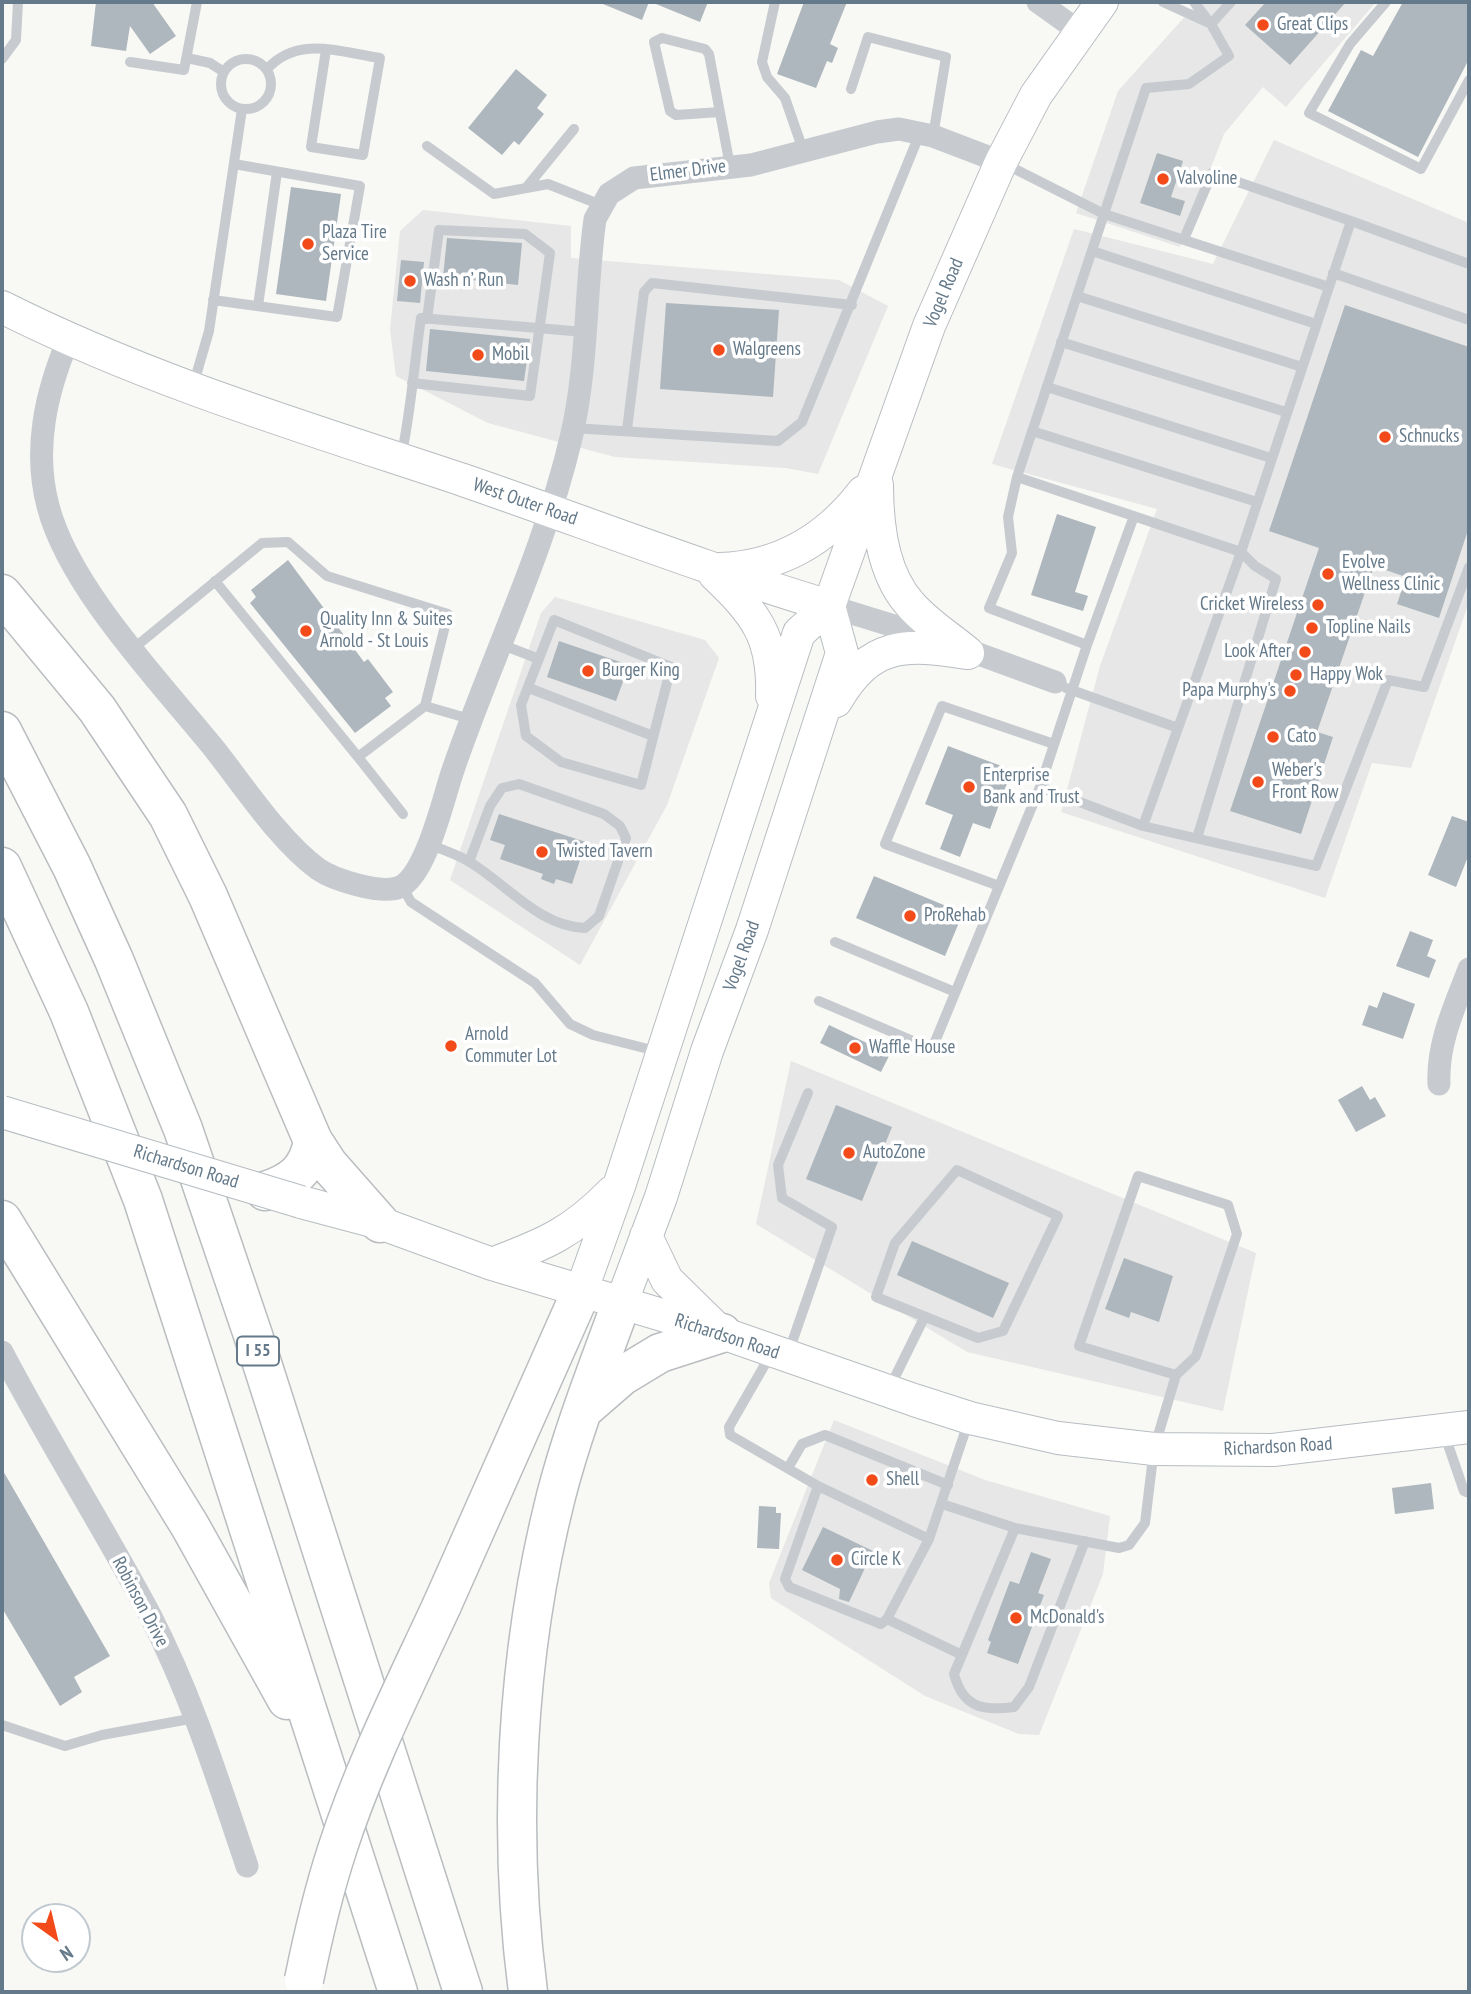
<!DOCTYPE html>
<meta charset="utf-8">
<style>
body{margin:0}
#map{position:relative;width:1471px;height:1994px;overflow:hidden;background:#f8f8f5;font-family:"PT Sans Narrow",sans-serif}
canvas{display:block}
.frame{position:absolute;inset:0;border:4px solid #647989;pointer-events:none}
.north{position:absolute;left:21px;top:1903px;width:70px;height:70px;box-sizing:border-box;background:#fff;border:2px solid #c1c9d0;border-radius:50%;rotate:146deg;font-size:19px;font-weight:700;line-height:28px;text-align:center;color:#647989}
.north::after{content:'';display:block;margin:auto;width:24px;height:32px;background:#f34a1a;clip-path:polygon(50% 0,100% 100%,50% 72%,0 100%)}
</style>
<div id="map">
<canvas width="1471" height="1994"></canvas>
<div class="frame"></div>
<div class="north">N</div>
</div>
<script>
const ctx = document.querySelector('canvas').getContext('2d');
ctx.lineJoin = 'round';
function fillPath(path, color) { ctx.fillStyle = color; ctx.fill(path, 'evenodd'); }
function trace(path, color, width, dash) { ctx.strokeStyle = color; ctx.lineWidth = width; ctx.lineCap = dash ? 'butt' : 'round'; ctx.setLineDash(dash || []); ctx.stroke(path); }
function drawText(font, color, halo, rows, align = 'center') {
  ctx.font = font + ' "PT Sans Narrow",sans-serif'; ctx.lineWidth = 7; ctx.setLineDash([]); ctx.textBaseline = 'middle'; ctx.strokeStyle = halo; ctx.fillStyle = color; for (const [text, x, y, turn = 0] of rows) {
    ctx.save(); ctx.translate(x, y); ctx.rotate((+turn || 0) * Math.PI / 180); ctx.textAlign = isNaN(turn) ? turn : align; if (halo) ctx.strokeText(text, 0, 0); ctx.fillText(text, 0, 0); ctx.restore();
  }
}
const built = new Path2D(`
 M1198,2H1376L1286,107L1263,87L1224,134L1180,247L1076,213L1118,91Z
 M1274,140L1469,223V602L1411,768L1372,763L1325,898L1061,812L1100,666L1157,509L992,464L1074,229L1213,264Z
 M423,210L571,226V258L839,280L888,306L818,474L786,468L615,457L488,423L396,376L390,330L400,231Z
 M555,597L705,640L719,658L667,805L580,965L450,880L541,613Z
 M791,1061L1256,1253L1223,1411L967,1352L756,1224Z
 M834,1420L985,1480L1110,1516L1103,1574L1039,1735L1019,1734L925,1696L771,1598L769,1583Z`);
const building = new Path2D(`
 M96,2H152L176,36L150,54L130,26L126,51L91,46Z
 M598,2H649L642,20Z
 M651,2H708L700,22Z
 M804,2H847L830,44L838,48L832,63L827,61L816,88L777,74Z
 M1266,2H1346L1290,65L1245,25Z
 M1403,2H1469V59L1418,157L1328,111L1361,50L1373,56Z
 M516,69L547,95L537,108L544,114L519,145L514,141L502,155L468,128Z
 M1157,153L1183,161L1171,197L1185,201L1180,216L1140,203Z
 M291,187L341,194L326,301L276,294Z
 M447,238L522,243L518,285L443,277Z
 M401,260L424,262L420,303L397,301Z
 M666,303L779,310L773,397L660,389Z
 M1345,305L1469,347V527L1439,618L1397,604L1406,577L1374,566L1317,732L1333,737L1301,834L1230,811L1319,548L1269,531Z
 M430,329L530,339L524,381L426,371Z
 M1057,514L1096,527L1075,592L1088,596L1083,611L1031,595Z
 M288,560L364,662L368,659L393,692L385,698L391,706L355,733L250,603L256,597L251,590Z
 M559,641L629,665L616,701L547,677Z
 M948,746L1012,770L990,829L973,823L960,857L940,849L953,815L925,804Z
 M499,814L586,842L572,884L556,879L554,884L541,879L543,874L500,859L505,845L490,840Z
 M1452,816L1469,822V854L1456,887L1428,875Z
 M874,876L963,913L945,956L856,918Z
 M1410,931L1433,940L1427,956L1436,960L1429,978L1396,966Z
 M1383,992L1415,1004L1403,1039L1362,1025L1369,1005L1377,1008Z
 M829,1025L890,1054L881,1072L820,1043Z
 M1362,1086L1370,1100L1375,1097L1386,1116L1356,1132L1338,1100Z
 M836,1105L892,1127L862,1201L806,1179Z
 M912,1241L1009,1283L993,1318L897,1275Z
 M1124,1258L1173,1276L1159,1322L1131,1312L1129,1318L1105,1309Z
 M2,1469L110,1656L74,1677L82,1692L60,1706L2,1608Z
 M1431,1483L1434,1509L1395,1514L1392,1488Z
 M759,1506L776,1507V1513H781L779,1549L757,1548Z
 M823,1527L873,1551L849,1602L839,1599L840,1589L802,1570Z
 M1031,1552L1051,1559L1038,1593L1044,1595L1018,1664L987,1653L991,1642L988,1640L1010,1581L1019,1584Z`);
const lane = new Path2D(`
 M775,2L762,62L767,77L785,98L803,150
 M1163,2L1209,23
 M1386,2L1350,44L1309,113L1421,169L1469,80
 M1211,24L1231,2
 M187,58L210,63L224,72
 M221 84a25 25 0 1 1 50 0a25 25 0 1 1-50 0Z
 M2,59L16,40L18,2
 M130,62L184,70L197,2
 M267,69C298,35 339,52 380,58L363,155L311,147L326,50
 M851,89L868,37L946,57L933,136
 M720,112L676,115L670,111L654,42L662,38L705,49L709,54L730,166
 M427,146L494,194L548,184L601,205
 M1005,164L1104,214L1146,88L1189,84L1229,56L1211,24L1194,2
 M526,188L574,129
 M1184,239L1212,173L1351,221
 M1092,251L1316,324
 M1469,264L1351,221L1241,552L1143,826L1316,866L1388,680L1424,687L1469,567
 M1333,273L1469,320
 M1077,296L1302,367
 M213,300L337,317L360,186L234,164
 M258,306L277,172
 M1061,342L1286,412
 M412,383L530,396L550,253L525,234L439,230L427,319
 M193,386L209,331L242,109
 M1047,387L1271,458
 M573,428L778,441L802,422L920,133
 M627,430L644,292L652,283L852,305
 M1032,431L1257,502
 M401,458C411,411 414,365 421,318L584,332
 M1017,477L1008,517L1012,553L989,608L1087,645L1040,787
 M215,581L358,757
 M554,620L671,667L641,785L561,762L526,736L521,705Z
 M500,644L539,659
 M1087,645L1134,516
 M134,648L262,543L288,542L327,576L448,614L425,706L358,757L403,814
 M529,688L653,736
 M1066,688L1178,728
 M425,706L470,719
 M1197,838L1276,579L1255,566L1241,552L1017,477L1104,214L1329,287
 M428,844C441,849 456,854 468,861C507,884 538,926 585,928L599,916L626,838L620,826L604,814L519,784L502,788L490,806L469,862
 M402,886L411,902L535,983L570,1024L593,1035L660,1052
 M999,886L885,844L942,706L1054,744
 M835,942L955,992
 M819,1001L932,1049L1040,787L1143,826
 M957,1170L1058,1216L1003,1331L978,1338L876,1297L895,1243Z
 M771,1354L729,1427L730,1435L818,1486L785,1579L789,1587L881,1624L887,1619L929,1539L969,1420
 M788,1354L832,1227L782,1198L778,1165L808,1093
 M889,1389L924,1318
 M1444,1433L1464,1491L1469,1493
 M788,1468L802,1444L825,1435L948,1485
 M818,1486L929,1539
 M942,1504L1015,1528
 M1085,1541L1029,1687L1014,1707C983,1711 963,1708 954,1674L1015,1528L1119,1548L1129,1545L1145,1523L1154,1449L1176,1375L1079,1346L1138,1176L1228,1205L1237,1234L1196,1356L1176,1375
 M887,1619L962,1655
 M2,1725L65,1746L102,1735L195,1718`);
const street = new Path2D(`
 M1038,2L1080,32
 M68,340C46,393 33,449 48,506C69,588 162,684 216,751C245,788 280,841 318,869C334,880 382,895 400,887C426,875 443,800 452,773C490,661 544,553 571,438C588,367 585,291 595,219L609,194L634,178L751,165L877,132L899,129L933,136L1001,162
 M829,606L943,641L1055,682
 M1439,1084C1437,1043 1455,1006 1469,969
 M2,1352C48,1440 102,1525 149,1613C191,1694 218,1780 247,1866`);
const secondary = new Path2D(`
 M2,307C149,381 307,428 463,480C585,522 705,569 829,606
 M877,485C877,524 883,574 910,604C926,623 949,637 968,653
 M720,569C781,567 827,539 863,492
 M715,575C756,614 774,637 772,696
 M836,701C870,642 905,643 967,653
 M301,1202L380,1223L492,1264L722,1333L914,1400L970,1418L1058,1438L1154,1449L1273,1450L1469,1427
 M646,1236L667,1280L716,1328
 M492,1264C545,1244 572,1233 612,1192
 M581,1292L620,1183L799,633L829,606L929,326L1001,162L1036,95L1102,2
 M621,1304L661,1197L707,1051L752,930L842,653L829,606`);
const highway = new Path2D(`
 M2,594L97,709L168,815L208,896L313,1141L328,1164L380,1223
 M2,731L72,867L114,960L183,1129L253,1335L463,1992
 M2,867L69,1012L143,1200L398,1992
 M265,1191C293,1182 308,1170 313,1141
 M2,1220L190,1526L287,1700
 M584,1409L622,1376L660,1353L722,1333
 M442,1605L581,1292
 M528,1992C507,1830 516,1654 556,1496C573,1430 598,1367 621,1304`);
const secondaryBridge = new Path2D(`
 M2,1112L301,1202`);
const highwayBridge = new Path2D(`
 M304,1980C313,1936 323,1893 337,1850C364,1766 405,1685 442,1605`);
const markers = [
 [1263,25,7,"#f34a1a"],
 [1163,179,7,"#f34a1a"],
 [308,244,7,"#f34a1a"],
 [410,281,7,"#f34a1a"],
 [719,350,7,"#f34a1a"],
 [478,355,7,"#f34a1a"],
 [1385,437,7,"#f34a1a"],
 [1328,574,7,"#f34a1a"],
 [1318,605,7,"#f34a1a"],
 [1312,628,7,"#f34a1a"],
 [306,631,7,"#f34a1a"],
 [1305,652,7,"#f34a1a"],
 [588,671,7,"#f34a1a"],
 [1296,675,7,"#f34a1a"],
 [1290,691,7,"#f34a1a"],
 [1273,737,7,"#f34a1a"],
 [1258,782,7,"#f34a1a"],
 [969,787,7,"#f34a1a"],
 [542,852,7,"#f34a1a"],
 [910,916,7,"#f34a1a"],
 [451,1046,7,"#f34a1a"],
 [855,1048,7,"#f34a1a"],
 [849,1153,7,"#f34a1a"],
 [872,1480,7,"#f34a1a"],
 [837,1560,7,"#f34a1a"],
 [1016,1618,7,"#f34a1a"]
];
const shields = [
 [258,1351,42]
];
const shieldNames = [
 ["I 55",258,1351]
];
const poiNames = [
 ["Great Clips",1277,25],
 ["Valvoline",1177,179],
 ["Plaza Tire",322,233],
 ["Service",322,255],
 ["Wash n’ Run",424,281],
 ["Walgreens",733,350],
 ["Mobil",492,355],
 ["Schnucks",1399,437],
 ["Evolve",1342,563],
 ["Wellness Clinic",1342,585],
 ["Cricket Wireless",1304,605,"right"],
 ["Quality Inn & Suites",320,620],
 ["Arnold - St Louis",320,642],
 ["Topline Nails",1326,628],
 ["Look After",1291,652,"right"],
 ["Burger King",602,671],
 ["Happy Wok",1310,675],
 ["Papa Murphy's",1276,691,"right"],
 ["Cato",1287,737],
 ["Weber's",1272,771],
 ["Front Row",1272,793],
 ["Enterprise",983,776],
 ["Bank and Trust",983,798],
 ["Twisted Tavern",556,852],
 ["ProRehab",924,916],
 ["Arnold",465,1035],
 ["Commuter Lot",465,1057],
 ["Waffle House",869,1048],
 ["AutoZone",863,1153],
 ["Shell",886,1480],
 ["Circle K",851,1560],
 ["McDonald's",1030,1618]
];
const streetNames = [
 ["Elmer Drive",688,171,-7],
 ["Vogel Road",944,293,-67],
 ["West Outer Road",525,502,19],
 ["Vogel Road",742,956,-70],
 ["Richardson Road",186,1167,17],
 ["Richardson Road",727,1337,18],
 ["Richardson Road",1278,1447,-3],
 ["Robinson Drive",140,1602,62]
];
fillPath(built, '#e6e7e6');
fillPath(building, '#aeb7bd');
trace(secondary, '#b7bdc2', 34);
trace(highway, '#b9bdc0', 41);
trace(lane, '#c7cbcf', 10);
trace(street, '#c7cbcf', 23);
trace(secondary, '#fff', 32);
trace(highway, '#fff', 38);
trace(secondaryBridge, '#b7bdc2', 34, []);
trace(highwayBridge, '#b9bdc0', 41, []);
trace(secondaryBridge, '#fff', 32);
trace(highwayBridge, '#fff', 38);
for (const [x, y, r, color] of markers) { const dot = new Path2D(); dot.arc(x, y, r, 0, 2 * Math.PI); ctx.fillStyle = color; ctx.fill(dot); trace(dot, '#fff', 2.5); }
for (const [x, y, w] of shields) { const box = new Path2D(); box.roundRect(x - w / 2, y - 14.5, w, 29, 5); ctx.fillStyle = '#fff'; ctx.fill(box); trace(box, '#647989', 2); }
drawText('bold 18px', '#647989', null, shieldNames);
drawText('19px', '#647989', '#fff', poiNames, 'left');
drawText('19px', '#647989', '#fff', streetNames);
</script>
